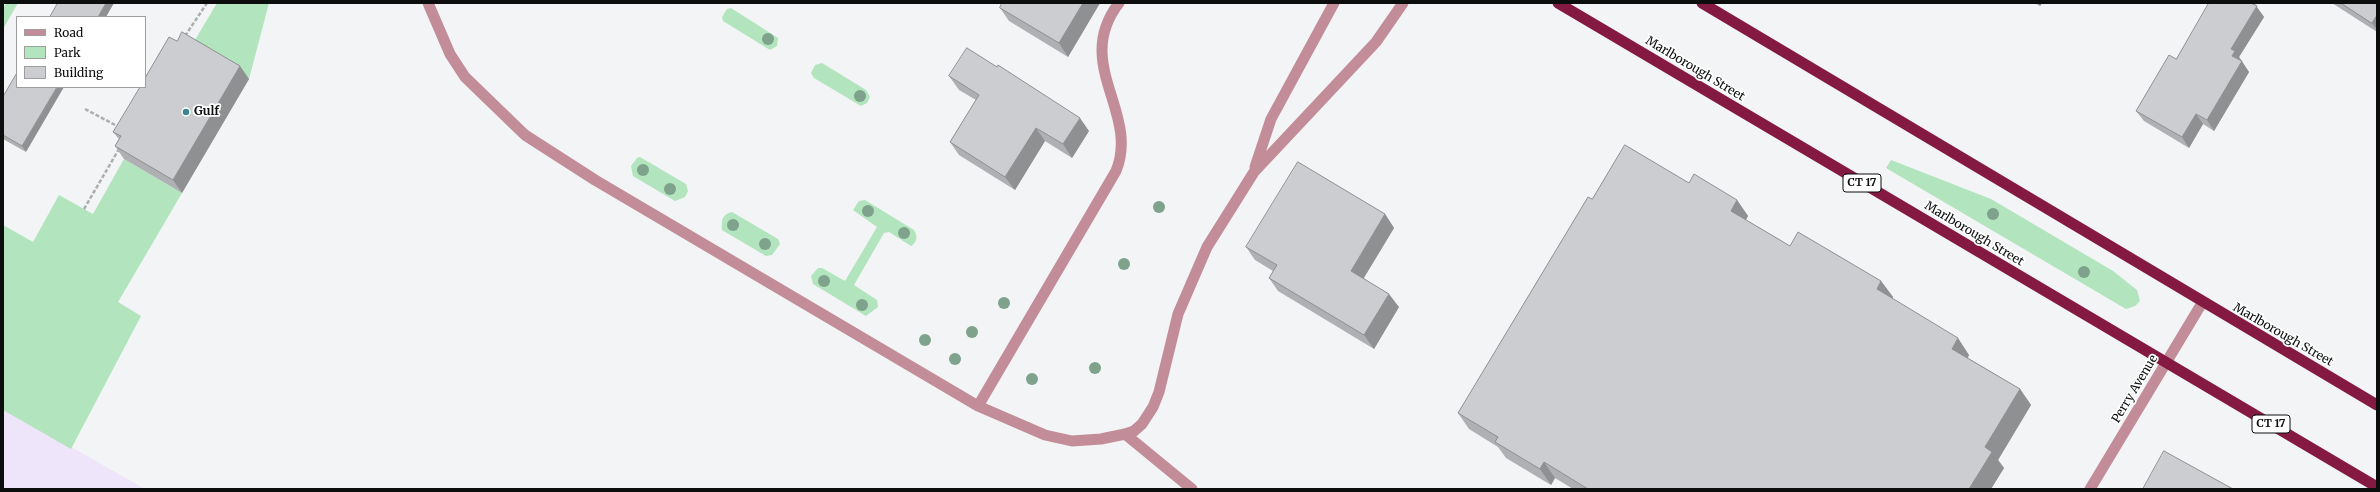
<!DOCTYPE html>
<style>
body{margin:0}
#map{position:relative;width:2380px;height:492px;overflow:hidden;background:#f2f4f6;font-family:Merriweather,serif}
canvas{display:block}
.frame{position:absolute;inset:0;border:4px solid #0c0d0d;pointer-events:none}
.legend{position:absolute;left:16px;top:16px;width:130px;height:72px;box-sizing:border-box;background:#fff;border:1px solid #9e9e9e;margin:0;padding:5px 7px;list-style:none;font-size:12px;color:#0c0d0d}
.legend li{display:flex;align-items:center;gap:8px;height:20px}
.legend b{width:20px;border:1px solid #9e9e9e}
</style>
<div id="map">
<canvas width="2380" height="492"></canvas>
<div class="frame"></div>
<ul class="legend">
<li><b style="height:5px;background:#c28d98"></b>Road</li>
<li><b style="height:11px;background:#b2e4bd"></b>Park</li>
<li><b style="height:11px;background:#cbcdd0"></b>Building</li>
</ul>
</div>
<script>
const ctx = document.querySelector('canvas').getContext('2d');
ctx.lineJoin = 'round';
function fillPath(path, color) { ctx.fillStyle = color; ctx.fill(path, 'evenodd'); }
function trace(path, color, width, dash) { ctx.strokeStyle = color; ctx.lineWidth = width; ctx.lineCap = dash ? 'butt' : 'round'; ctx.setLineDash(dash || []); ctx.stroke(path); }
function drawText(font, color, halo, rows, align = 'center') {
  ctx.font = font + ' Merriweather,serif'; ctx.lineWidth = 3.5; ctx.setLineDash([]); ctx.textBaseline = 'middle'; ctx.strokeStyle = halo; ctx.fillStyle = color; for (const [text, x, y, turn = 0] of rows) {
    ctx.save(); ctx.translate(x, y); ctx.rotate((+turn || 0) * Math.PI / 180); ctx.textAlign = isNaN(turn) ? turn : align; if (halo) ctx.strokeText(text, 0, 0); ctx.fillText(text, 0, 0); ctx.restore();
  }
}
const industrial = new Path2D(`
 M3,408L145,489H3Z`);
const green = new Path2D(`
 M6,3H18L3,29V8Z
 M217,3H269L249,79L192,45Z
 M731,8L778,38L777,46L770,50L723,21L722,17L727,9Z
 M822,63L866,90L870,97L867,103L861,106L814,78L811,73L815,65Z
 M640,157L686,184L688,191L685,197L675,201L633,176L631,166L637,158Z
 M124,159L182,193L118,302L141,316L71,449L3,410V225L33,242L59,195L93,214Z
 M1891,160L1991,199L2113,271L2137,290L2140,301L2135,306L2126,309L1886,168Z
 M865,200L914,230C918,237 917,242 911,246L889,232L884,233L854,285L877,300L878,307L866,316L813,284L811,276L818,268H822L845,281L877,227L853,210L859,201Z
 M732,212L778,239L780,244L772,255L766,256L722,230C721,221 722,214 732,212Z`);
const path = new Path2D(`
 M185,36L207,3
 M85,109L119,127
 M84,209L119,149`);
const service = new Path2D(`
 M428,3L450,54L465,77L525,135L595,180L978,406L1045,435L1072,441L1101,439L1125,434L1134,431L1142,424L1153,407L1159,392L1178,314L1207,247L1254,172L1376,42L1403,3
 M1255,167L1271,119L1334,3
 M978,406L1116,171C1140,112 1072,64 1119,3
 M1125,434L1192,489`);
const minor = new Path2D(`
 M2090,489L2202,303`);
const trunk = new Path2D(`
 M1558,3L2377,487
 M1702,3L2377,405`);
const trees = [
 [768,39],
 [860,96],
 [643,170],
 [670,189],
 [1159,207],
 [868,211],
 [1993,214],
 [733,225],
 [904,233],
 [765,244],
 [1124,264],
 [2084,272],
 [824,281],
 [1004,303],
 [862,305],
 [972,332],
 [925,340],
 [955,359],
 [1095,368],
 [1032,379]
];
const wall = new Path2D(`
 M1100,3L1068,57L1009,21L1000,8Z
 M2034,3H2042L2040,6Z
 M2254,3L2264,17L2239,57L2249,72L2214,131L2203,124L2189,148L2144,121L2136,111L2176,59Z
 M2332,3H2377V32Z
 M177,41L249,79L182,193L124,159L115,146L119,139L113,132Z
 M949,76L1089,131L1072,158L1045,141L1015,190L959,155L950,142L976,100L959,90Z
 M3,97L26,152L3,139Z
 M1689,183L1737,200L1748,216L1746,220L1790,246L1881,281L1893,297L1892,299L1969,355L1968,358L2020,389L2031,405L1998,460L2004,468L1991,489H1573L1555,478L1551,485L1506,458L1498,447L1469,429L1458,413L1592,199Z
 M1385,214L1394,228L1364,278L1399,307L1374,349L1278,291L1269,278L1273,271L1255,260L1246,247Z`);
const shadedWall = new Path2D(`
 M106,3H114L106,17H98Z
 M1083,3H1100L1068,57L1059,43Z
 M2038,3H2042L2040,6Z
 M2250,3H2254L2264,17L2239,57L2249,72L2214,131L2207,120L2231,49Z
 M2377,15V30L2372,23Z
 M240,66L249,79L182,193L173,180Z
 M57,87H64L26,152L22,146Z
 M2196,114L2203,124L2189,148L2182,137Z
 M1080,118L1089,131L1072,158L1063,144Z
 M1036,128L1045,141L1015,190L1005,177Z
 M1737,200L1748,216L1742,227L1731,211Z
 M1385,214L1394,228L1360,284L1351,271Z
 M1881,281L1893,297L1888,306L1877,289Z
 M1389,294L1399,307L1374,349L1364,335Z
 M1958,338L1969,355L1963,365L1952,349Z
 M2020,389L2031,405L1998,460L2004,468L1991,489H1969L1985,447Z
 M1544,462L1555,478L1551,485L1540,469Z`);
const building = new Path2D(`
 M58,3H106L98,17H50Z
 M1002,3H1083L1059,43L1000,8Z
 M2209,3H2251L2257,6L2231,49L2235,51L2232,56L2242,61L2207,120L2196,114L2182,137L2136,111L2169,55L2176,59Z
 M2341,3H2377V15L2372,23Z
 M182,32L240,66L173,180L115,146L121,136L113,132L140,87H145V78L169,37L177,41Z
 M967,48L997,67L998,65L1080,118L1063,144L1036,128L1005,177L950,142L979,95L949,76Z
 M17,73V87H57L22,146L3,135V97Z
 M1625,145L1689,183L1694,174L1737,200L1731,211L1790,246L1798,232L1881,281L1877,289L1958,338L1952,349L2020,389L1985,447L1992,452L1969,489H1588L1544,462L1540,469L1495,442L1498,437L1458,413L1588,197L1592,199Z
 M1298,162L1385,214L1351,271L1389,294L1364,335L1269,278L1277,265L1246,247Z
 M2164,451L2233,489H2143Z`);
const markers = [
 [186,112,4,"#3d858b"]
];
const shields = [
 [1862,183,38],
 [2271,424,38]
];
const shieldNames = [
 ["CT 17",1862,183],
 ["CT 17",2271,424]
];
const streetNames = [
 ["Marlborough Street",1695,69,31],
 ["Marlborough Street",1974,234,31],
 ["Marlborough Street",2283,335,30],
 ["Perry Avenue",2135,389,-59]
];
const poiNames = [
 ["Gulf",194,112]
];
fillPath(industrial, '#eee5fb');
fillPath(green, '#b2e4bd');
trace(path, '#acaeaf', 2.5, [4, 2]);
trace(service, '#c28d98', 11);
trace(minor, '#c28d98', 11);
trace(trunk, '#841a42', 11);
ctx.fillStyle = '#7ea28b';
for (const [x, y] of trees) { ctx.beginPath(); ctx.arc(x, y, 6, 0, 2 * Math.PI); ctx.fill(); }
fillPath(wall, '#afb0b3');
fillPath(shadedWall, '#8e9092');
fillPath(building, '#cbcdd0');
trace(building, '#8e9092', 1);
for (const [x, y, r, color] of markers) { const dot = new Path2D(); dot.arc(x, y, r, 0, 2 * Math.PI); ctx.fillStyle = color; ctx.fill(dot); trace(dot, '#fff', 1.5); }
for (const [x, y, w] of shields) { const box = new Path2D(); box.roundRect(x - w / 2, y - 9, w, 18, 3); ctx.fillStyle = '#fff'; ctx.fill(box); trace(box, '#0c0d0d', 1); }
drawText('bold 11px', '#0c0d0d', null, shieldNames);
drawText('12px', '#0c0d0d', '#fff', streetNames);
drawText('bold 12px', '#0c0d0d', '#fff', poiNames, 'left');
</script>
